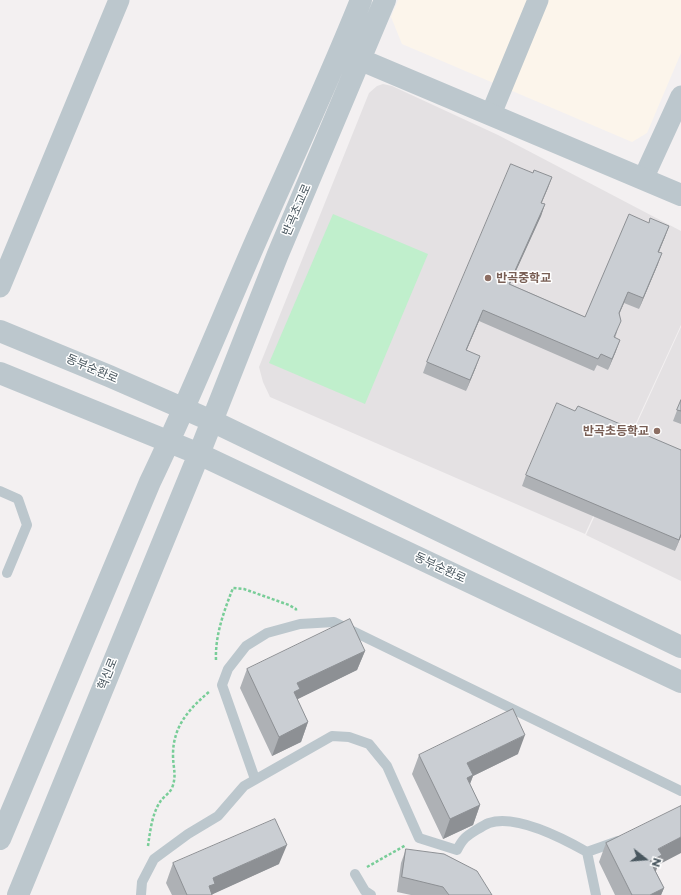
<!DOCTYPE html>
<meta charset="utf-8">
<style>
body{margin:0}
#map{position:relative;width:681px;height:895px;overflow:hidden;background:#f3f0f1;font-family:Montserrat,sans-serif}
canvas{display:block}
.north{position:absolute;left:625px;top:839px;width:40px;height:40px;-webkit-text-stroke:3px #fff;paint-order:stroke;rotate:107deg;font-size:11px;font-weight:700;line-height:16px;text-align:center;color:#48565e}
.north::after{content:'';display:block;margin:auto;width:14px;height:18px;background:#48565e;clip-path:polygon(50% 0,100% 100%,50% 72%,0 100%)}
</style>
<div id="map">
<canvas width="681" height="895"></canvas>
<div class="north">N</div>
</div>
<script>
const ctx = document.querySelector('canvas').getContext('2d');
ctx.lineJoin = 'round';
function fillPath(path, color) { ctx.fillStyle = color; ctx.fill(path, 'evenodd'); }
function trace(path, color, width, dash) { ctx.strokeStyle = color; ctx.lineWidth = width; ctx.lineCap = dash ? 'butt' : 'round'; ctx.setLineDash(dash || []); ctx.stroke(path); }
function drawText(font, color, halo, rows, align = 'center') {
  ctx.font = font + ' Montserrat,"Noto Sans KR",sans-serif'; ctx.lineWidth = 3; ctx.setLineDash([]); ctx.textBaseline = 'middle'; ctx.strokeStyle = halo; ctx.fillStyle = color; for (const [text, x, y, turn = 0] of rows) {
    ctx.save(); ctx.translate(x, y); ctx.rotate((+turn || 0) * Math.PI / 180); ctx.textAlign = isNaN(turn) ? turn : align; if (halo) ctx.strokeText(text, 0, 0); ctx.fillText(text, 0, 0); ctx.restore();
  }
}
const commercial = new Path2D(`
 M398,0H681V53L647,133L632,142L402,44L391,17Z`);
const education = new Path2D(`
 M383,84L392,86L498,135L681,231V325L585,534L270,397L263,382L259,367L369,93L377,86Z
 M681,327V581L586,535Z`);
const green = new Path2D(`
 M333,214L428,254L365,404L269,363Z`);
const path = new Path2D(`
 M216,660C215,635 224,611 233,588L244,589L289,605L296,609V611
 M148,846C150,832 152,814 160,802C163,797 169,794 172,788C177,775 173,768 173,755C173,726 189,709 210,691
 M367,867L406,845`);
const service = new Path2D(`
 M0,491L18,499L27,525L7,573
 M255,779L222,685L228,669L246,646L267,633L300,624L334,622L681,791
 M587,852L596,895
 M355,874L365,891L371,895
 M141,895L142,882L154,859L188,834L218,816L244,786L332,736L349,737L369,744L387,766L419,838L457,850C459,846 462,841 465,838C469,834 484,825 489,823C516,814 564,839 587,852L618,841`);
const minor = new Path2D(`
 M491,114L538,0
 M643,179L681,96
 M0,287L119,0`);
const tertiary = new Path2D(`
 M347,54L681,195
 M0,331L109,376L212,421L681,647
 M0,373L199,454L681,682
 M0,839L150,482C189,401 222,318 258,236C293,157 329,80 361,0
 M18,895L199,454L278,254L385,0`);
const wall = new Path2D(`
 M533,173L552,177L541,203L545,204L541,216L510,284L585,317L649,223L669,226L659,252L658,264L639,309L624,303L619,314L617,332L615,338L616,351L608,370L597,365L594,371L479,321L466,351L476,367L466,391L423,373L427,362Z
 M681,400V424L673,421Z
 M575,411L681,450V536L675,551L522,486L526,475Z
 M365,651L357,670L297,699L308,722L301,742L272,756L240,688L247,669Z
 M518,754L473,776L470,784L480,805L473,825L443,839L412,774L419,755Z
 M606,843L656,872L664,888L661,895H615L599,862Z
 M406,849L492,895H411L397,892L401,863Z
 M173,863L279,864L212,894V895H172L166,883Z`);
const shadedWall = new Path2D(`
 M552,177L548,188L537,214L541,203Z
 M545,204L541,216L505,295L509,284Z
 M669,226L665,237L654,263L658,252Z
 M662,253L658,264L639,309L643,298Z
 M628,292L624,303L615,324L619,313Z
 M483,310L479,321L462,361L466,350Z
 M620,340L616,351L608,370L612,359Z
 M480,356L476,367L466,391L470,380Z
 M681,534V536L675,551L679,540Z
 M365,651L357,670L296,700L287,711L297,683Z
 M308,722L301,742L272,756L279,737Z
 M525,735L518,754L473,776L466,794L467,763Z
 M480,805L473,825L443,839L450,819Z
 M681,837V853L658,865L655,874L650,861L658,849Z
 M287,845L279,864L211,895L209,886L213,878Z
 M664,888L661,895H650Z`);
const building = new Path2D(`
 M511,164L533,173L534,170L552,177L541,203L545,204L509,284L585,317L629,214L649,223L650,218L669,226L658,252L662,253L643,298L628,292L619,313L621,321L614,337L620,340L612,359L601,354L598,359L483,310L466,350L480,356L470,380L427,362Z
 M681,400V411L677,410Z
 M557,403L575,411L578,406L681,450V534L679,540L526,475Z
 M350,619L365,651L297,683L300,689L294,692L308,722L279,737L247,669Z
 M513,709L525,735L467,763L473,775L467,778L480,805L450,819L419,755Z
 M681,806V837L658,849L662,855L650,861L664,888L650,895H632L606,843Z
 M275,819L287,845L213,878L215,884L209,886L212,895H187L173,863Z
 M406,849L444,854L477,871L492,895H449L443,887L402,877Z`);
const markers = [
 [488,278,4,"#8d6e63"],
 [657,431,4,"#8d6e63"]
];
const streetNames = [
 ["반곡초교로",297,210,-67],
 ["동부순환로",92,369,23],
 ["동부순환로",440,568,25],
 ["혁신로",108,674,-68]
];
const educationNames = [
 ["반곡중학교",496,278],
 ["반곡초등학교",649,431,"right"]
];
fillPath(commercial, '#fcf5eb');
fillPath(education, '#e4e1e3');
fillPath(green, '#c0efcc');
trace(path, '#78cd98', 2.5, [3, 2]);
trace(service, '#bcc7cd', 10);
trace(minor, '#bcc7cd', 21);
trace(tertiary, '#bcc7cd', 22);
fillPath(wall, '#aeb1b5');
fillPath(shadedWall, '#8d9094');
fillPath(building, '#caced3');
trace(building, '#8d9094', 1);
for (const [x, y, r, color] of markers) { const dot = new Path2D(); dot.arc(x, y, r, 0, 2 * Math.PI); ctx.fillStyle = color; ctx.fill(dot); trace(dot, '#fff', 1.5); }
drawText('12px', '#48565e', '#fff', streetNames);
drawText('bold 12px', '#785e54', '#fff', educationNames, 'left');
</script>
